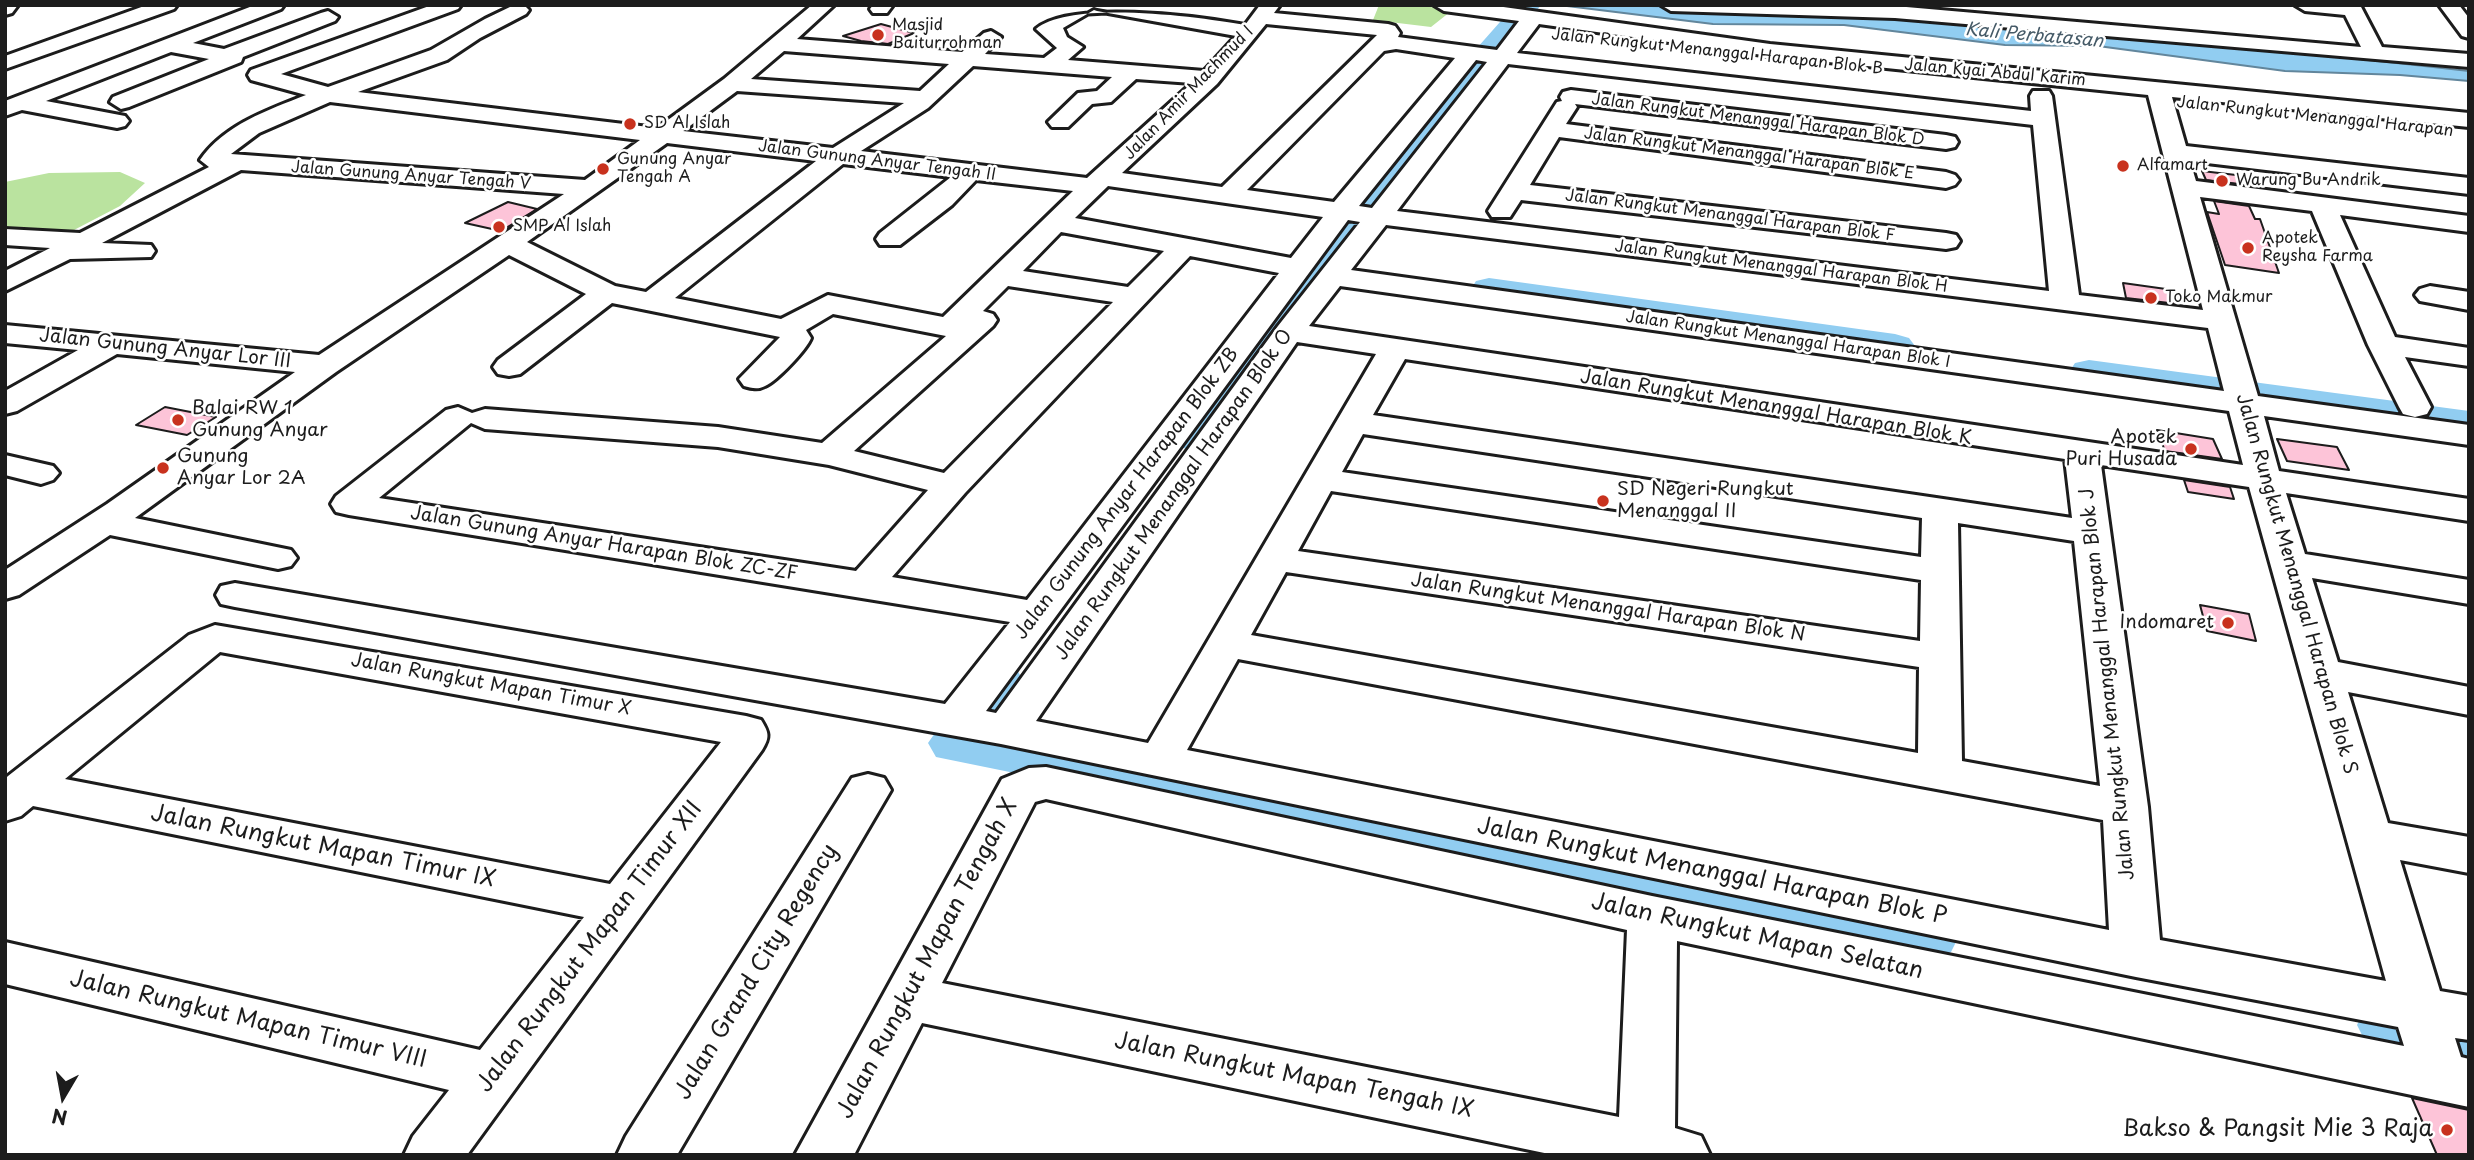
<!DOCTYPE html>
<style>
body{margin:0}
#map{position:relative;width:2474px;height:1160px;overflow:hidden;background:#fff;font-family:"Playpen Sans",sans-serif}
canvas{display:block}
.frame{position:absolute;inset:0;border:7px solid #1c1c1c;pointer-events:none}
.north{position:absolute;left:28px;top:1062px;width:70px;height:70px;-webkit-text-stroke:5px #fff;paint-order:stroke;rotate:190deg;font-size:19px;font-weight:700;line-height:28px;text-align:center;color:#1c1c1c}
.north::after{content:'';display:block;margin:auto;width:24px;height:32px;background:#1c1c1c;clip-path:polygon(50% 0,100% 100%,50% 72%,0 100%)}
</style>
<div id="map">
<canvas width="2474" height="1160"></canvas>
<div class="frame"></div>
<div class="north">N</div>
</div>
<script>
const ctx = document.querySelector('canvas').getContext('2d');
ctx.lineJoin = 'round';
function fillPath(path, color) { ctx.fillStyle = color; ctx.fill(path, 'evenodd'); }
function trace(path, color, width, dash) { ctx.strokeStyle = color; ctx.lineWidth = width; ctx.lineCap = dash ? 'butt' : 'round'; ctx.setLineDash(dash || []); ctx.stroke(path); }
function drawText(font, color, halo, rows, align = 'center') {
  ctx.font = font + ' "Playpen Sans",sans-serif'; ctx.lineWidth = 5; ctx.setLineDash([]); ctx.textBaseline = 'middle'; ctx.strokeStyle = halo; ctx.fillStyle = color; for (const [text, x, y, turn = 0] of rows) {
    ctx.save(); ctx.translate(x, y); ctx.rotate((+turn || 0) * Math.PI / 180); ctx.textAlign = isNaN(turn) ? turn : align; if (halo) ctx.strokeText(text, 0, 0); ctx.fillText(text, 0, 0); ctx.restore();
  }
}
const green = new Path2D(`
 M1379,5L1455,8L1431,27L1373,20Z
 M120,172L145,183L120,206L74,230L5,229V182L49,173Z`);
const water = new Path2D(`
 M1559,5C1863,5 2167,38 2469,71V81L2400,75L2285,71L2098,46L2005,45L1844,25L1713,24Z`);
const river = new Path2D(`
 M1515,5H1541L1423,148L1202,445L1187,449L1172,445L1165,436L1172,427L1401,134Z
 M1489,278L1895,334L1909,338L1915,346L1909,354L1895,358L1476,297L1471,289L1476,281Z
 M2089,360L2469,411V437L2075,381L2069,372L2075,363Z
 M998,665L1017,670L1025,683L993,731L1928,909L1951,916L1960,934L1951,952L1928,959L936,757L928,743L979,670Z
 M2391,996L2469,1012V1070L2391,1054L2367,1045L2357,1025L2367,1005Z`);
const building = new Path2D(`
 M881,24L914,33L888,44L861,41L843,36Z
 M2202,171L2236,175L2239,184L2206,180Z
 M2214,201L2249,206L2255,219H2260L2279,273L2225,265L2207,212L2219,214Z
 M508,202L537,209L501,231L465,223Z
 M2123,283L2173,290L2178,304L2126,298Z
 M165,407L216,417L187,435L136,425Z
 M2157,430L2213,439L2222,459L2165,451Z
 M2277,439L2337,447L2349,470L2287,461Z
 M2184,480L2230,487L2234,499L2188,492Z
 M2200,605L2249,614L2256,641L2207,631Z
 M2412,1098L2469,1110V1155H2437Z`);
const minor = new Path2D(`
 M147,5H177L174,9L5,69V56Z
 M255,5H284L281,9L193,43L224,49L321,13L328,11L338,17L335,21L243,57L241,62L129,107L121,109L110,102L113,97L209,59L171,52L46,101L125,116L129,121L125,126L117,128L22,110L5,116V101Z
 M432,5H461L458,9L281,74L328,87L431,50L485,19L512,6L524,5L529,10L526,14L480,38L447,60L358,92L657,128L724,79L812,5H834L797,39L962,52L984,33L991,31L1001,37L985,54L1044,58L1057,48L1036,29C1069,0 1196,16 1245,25L1260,5H1280L1274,13L1388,24L1395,26L1400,33L1398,37L1497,50L1519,21L1444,11L1434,5H1489L1770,44L2469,113V127L2172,97L2186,146L2469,178V194L2190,161L2196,181L2469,216V232L2340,215L2395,337L2469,348V366L2405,357L2431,407L2427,414L2415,417L2403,414L2399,407L2368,345L2312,211L2200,197L2258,396L2469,425V445L2264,416L2279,471L2469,499V521L2286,493L2305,554L2469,580V604L2312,578L2338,662L2469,687V715L2348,692L2388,823L2469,837V873L2400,860L2440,991L2469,996V1040L2455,1038L2461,1057L2469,1059V1107L1677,941L1675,1128L1701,1136L1710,1155H1554L922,1023L854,1155H795L1002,779L1029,768L1046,767L1652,896L2404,1046L2398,1027L2136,977L1001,744L235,607L221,604L216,595L221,586L235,583L945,704L1010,622L349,515L336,512L331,504L336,496L446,410L458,407L472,413L485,409L718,427L822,443L946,336L833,314L806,330L811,338C807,349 777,381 765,386C758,390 751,388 744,386L739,379L780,337L612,303L520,374L509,376L498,374L493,367L498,360L586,294L509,255L336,372L135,518L291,550L297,558L291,566L278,569L110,535L19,595L5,599V570L107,504L295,372L117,354L17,411L5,414V391L78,350L5,343V325L319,355L564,194L241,170L102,243L151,245L155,251L151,257L70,259L5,291V271L50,248L5,245V229L80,233L209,167L200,160C224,125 268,110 306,95L251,80L248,75L251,70ZM1094,10L1097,11L1236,36L1204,71L1068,60L1083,47L1067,37L1063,28ZM1266,24L1377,35L1222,187L1122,173L1217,84ZM1539,24L1770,56L2148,95L2203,310L2079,295L2052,96L2049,91H2033L2030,96L2031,111L1517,53ZM1396,49L1455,58L1334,202L1247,190L1384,51ZM784,51L949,64L920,91L751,79ZM1476,60L1487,62L1372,208L1359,206ZM1508,64L2033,125L2049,291L1397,211ZM973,66L1112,77L1097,91L1078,93L1048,122L1052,127H1068L1092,104L1111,102L1136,79L1192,83L1087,178L861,151L928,108ZM737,91L904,103L833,148L683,131ZM330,102L640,140L585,180L231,154L259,133ZM667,143L816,161L646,292L615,286L527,242ZM843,164L951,177L880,233L876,239L880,245H900L952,205L976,180L1073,191L943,317L828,295L781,319L675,298ZM1108,186L1323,217L1291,258L1075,218ZM1348,220L1360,222L1278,326L996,713L986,711ZM1386,225L2208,328L2224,391L1351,270ZM1061,232L1164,251L1128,287L1023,271ZM1190,256L1279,273L1027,600L892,577L965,493ZM1008,286L1113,302L944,473L854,451L993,326L997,320L993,314L983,311ZM1340,286L2229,411L2243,465L1309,326ZM1297,342L1376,354L1148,743L1036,721ZM1405,359L2065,459L2072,518L1373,415ZM471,423L485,429L718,447L829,465L928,490L856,571L379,498ZM1363,434L1922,518L1921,557L1342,472ZM2101,465L2249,487L2386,981L2160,940L2148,807ZM1331,491L1921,580L1920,641L1298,551ZM1958,523L2074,541L2100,786L1962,761ZM1286,572L1919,667L1918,753L1251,635ZM1238,659L2103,820L2109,930L1187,750ZM1046,799L1627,930L1619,1117L942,983L1035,802Z
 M873,5H893L887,13H873L870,9Z
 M1661,5L1895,6L2361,47L2345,15L2305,11L2295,5H2360L2382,47L2469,54V67L1895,18L1671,11Z
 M2439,5H2459L2469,18V38L2462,36Z
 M1571,90L1946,135L1955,137L1958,142L1955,147L1946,149L1575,104L1577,107L1566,124L1946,172L1955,175L1959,180L1955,185L1946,188L1559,137L1530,185L1946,233L1956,235L1960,241L1956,247L1946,249L1521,200L1510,217H1492L1488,211L1557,102L1562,101L1560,97L1563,92Z
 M2430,286L2469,292V310L2420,301L2415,295L2420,289Z
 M5,455L53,466L59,473L53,480L41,484L5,475Z
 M215,625L746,716L761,720C769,733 770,737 762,750L467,1155H404L413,1136L449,1090L5,984V942L480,1050L584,917L33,806L21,816L5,821V779L8,776L189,635ZM220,652L721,742L610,884L65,779Z
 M868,774L884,778L891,790L677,1155H617L626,1136L852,778Z`);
const major = new Path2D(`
 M5,5H18L12,13L5,15Z`);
const markers = [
 [878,35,7,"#c8321e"],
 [630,124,7,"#c8321e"],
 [2123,166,7,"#c8321e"],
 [603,169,7,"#c8321e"],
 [2222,181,7,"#c8321e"],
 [499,227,7,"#c8321e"],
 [2248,248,7,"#c8321e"],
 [2151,298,7,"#c8321e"],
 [178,420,7,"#c8321e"],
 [2191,449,7,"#c8321e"],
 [163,468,7,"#c8321e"],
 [1603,501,7,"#c8321e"],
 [2228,623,7,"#c8321e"],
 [2447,1130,7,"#c8321e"]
];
const farPoinames = [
 ["Masjid",892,26],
 ["Baiturrohman",892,44],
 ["SD Al Islah",644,124],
 ["Gunung Anyar",617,160],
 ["Tengah A",617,178],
 ["Alfamart",2137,166],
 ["Warung Bu Andrik",2236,181],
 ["SMP Al Islah",513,227],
 ["Apotek",2262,239],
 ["Reysha Farma",2262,257],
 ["Toko Makmur",2165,298]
];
const farStreetnames = [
 ["Jalan Rungkut Menanggal Harapan Blok B",1717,52,6],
 ["Jalan Kyai Abdul Karim",1995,73,5],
 ["Jalan Amir Machmud I",1189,93,-46],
 ["Jalan Rungkut Menanggal Harapan",2315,117,6],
 ["Jalan Rungkut Menanggal Harapan Blok D",1758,120,7],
 ["Jalan Rungkut Menanggal Harapan Blok E",1749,154,7],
 ["Jalan Gunung Anyar Tengah II",877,161,7],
 ["Jalan Gunung Anyar Tengah V",411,176,4],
 ["Jalan Rungkut Menanggal Harapan Blok F",1730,216,7],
 ["Jalan Rungkut Menanggal Harapan Blok H",1781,267,7],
 ["Jalan Rungkut Menanggal Harapan Blok I",1788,340,8]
];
const farWaternames = [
 ["Kali Perbatasan",2034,36,5]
];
const streetNames = [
 ["Jalan Gunung Anyar Lor III",165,349,6],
 ["Jalan Rungkut Menanggal Harapan Blok K",1776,408,9],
 ["Jalan Gunung Anyar Harapan Blok ZB",1127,494,-53],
 ["Jalan Rungkut Menanggal Harapan Blok O",1174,495,-55],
 ["Jalan Gunung Anyar Harapan Blok ZC-ZF",604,544,9],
 ["Jalan Rungkut Menanggal Harapan Blok S",2296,584,74],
 ["Jalan Rungkut Menanggal Harapan Blok N",1608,608,8],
 ["Jalan Rungkut Menanggal Harapan Blok J",2108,684,-96],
 ["Jalan Rungkut Mapan Timur X",491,685,10]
];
const poiNames = [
 ["Balai RW 1",192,409],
 ["Gunung Anyar",192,431],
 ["Apotek",2177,438,"right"],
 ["Puri Husada",2177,460,"right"],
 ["Gunung",177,457],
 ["Anyar Lor 2A",177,479],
 ["SD Negeri Rungkut",1617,490],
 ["Menanggal II",1617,512],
 ["Indomaret",2214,623,"right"]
];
const nearStreetnames = [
 ["Jalan Rungkut Mapan Timur IX",323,847,11],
 ["Jalan Rungkut Menanggal Harapan Blok P",1712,872,11],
 ["Jalan Rungkut Mapan Selatan",1757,937,12],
 ["Jalan Rungkut Mapan Timur XII",590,947,-53],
 ["Jalan Rungkut Mapan Tengah X",928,959,-62],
 ["Jalan Grand City Regency",757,972,-59],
 ["Jalan Rungkut Mapan Timur VIII",248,1020,13],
 ["Jalan Rungkut Mapan Tengah IX",1294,1076,11]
];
const nearPoinames = [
 ["Bakso & Pangsit Mie 3 Raja",2433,1130]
];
fillPath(green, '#bae39f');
fillPath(water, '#91cdf1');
trace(water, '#62869c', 2);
fillPath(river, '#91cdf1');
fillPath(building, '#fdc4d8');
trace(building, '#1c1c1c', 2);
trace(minor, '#1c1c1c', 6);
trace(major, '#1c1c1c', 6);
fillPath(minor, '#fff');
fillPath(major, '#fff');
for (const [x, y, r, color] of markers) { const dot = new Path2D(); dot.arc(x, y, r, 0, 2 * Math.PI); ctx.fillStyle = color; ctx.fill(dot); trace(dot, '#fff', 2.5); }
drawText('16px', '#1c1c1c', '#fff', farPoinames, 'left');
drawText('16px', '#1c1c1c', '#fff', farStreetnames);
drawText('italic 18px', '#455a67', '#fff', farWaternames);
drawText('19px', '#1c1c1c', '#fff', streetNames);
drawText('19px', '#1c1c1c', '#fff', poiNames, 'left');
drawText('23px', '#1c1c1c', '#fff', nearStreetnames);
drawText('23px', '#1c1c1c', '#fff', nearPoinames, 'right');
</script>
